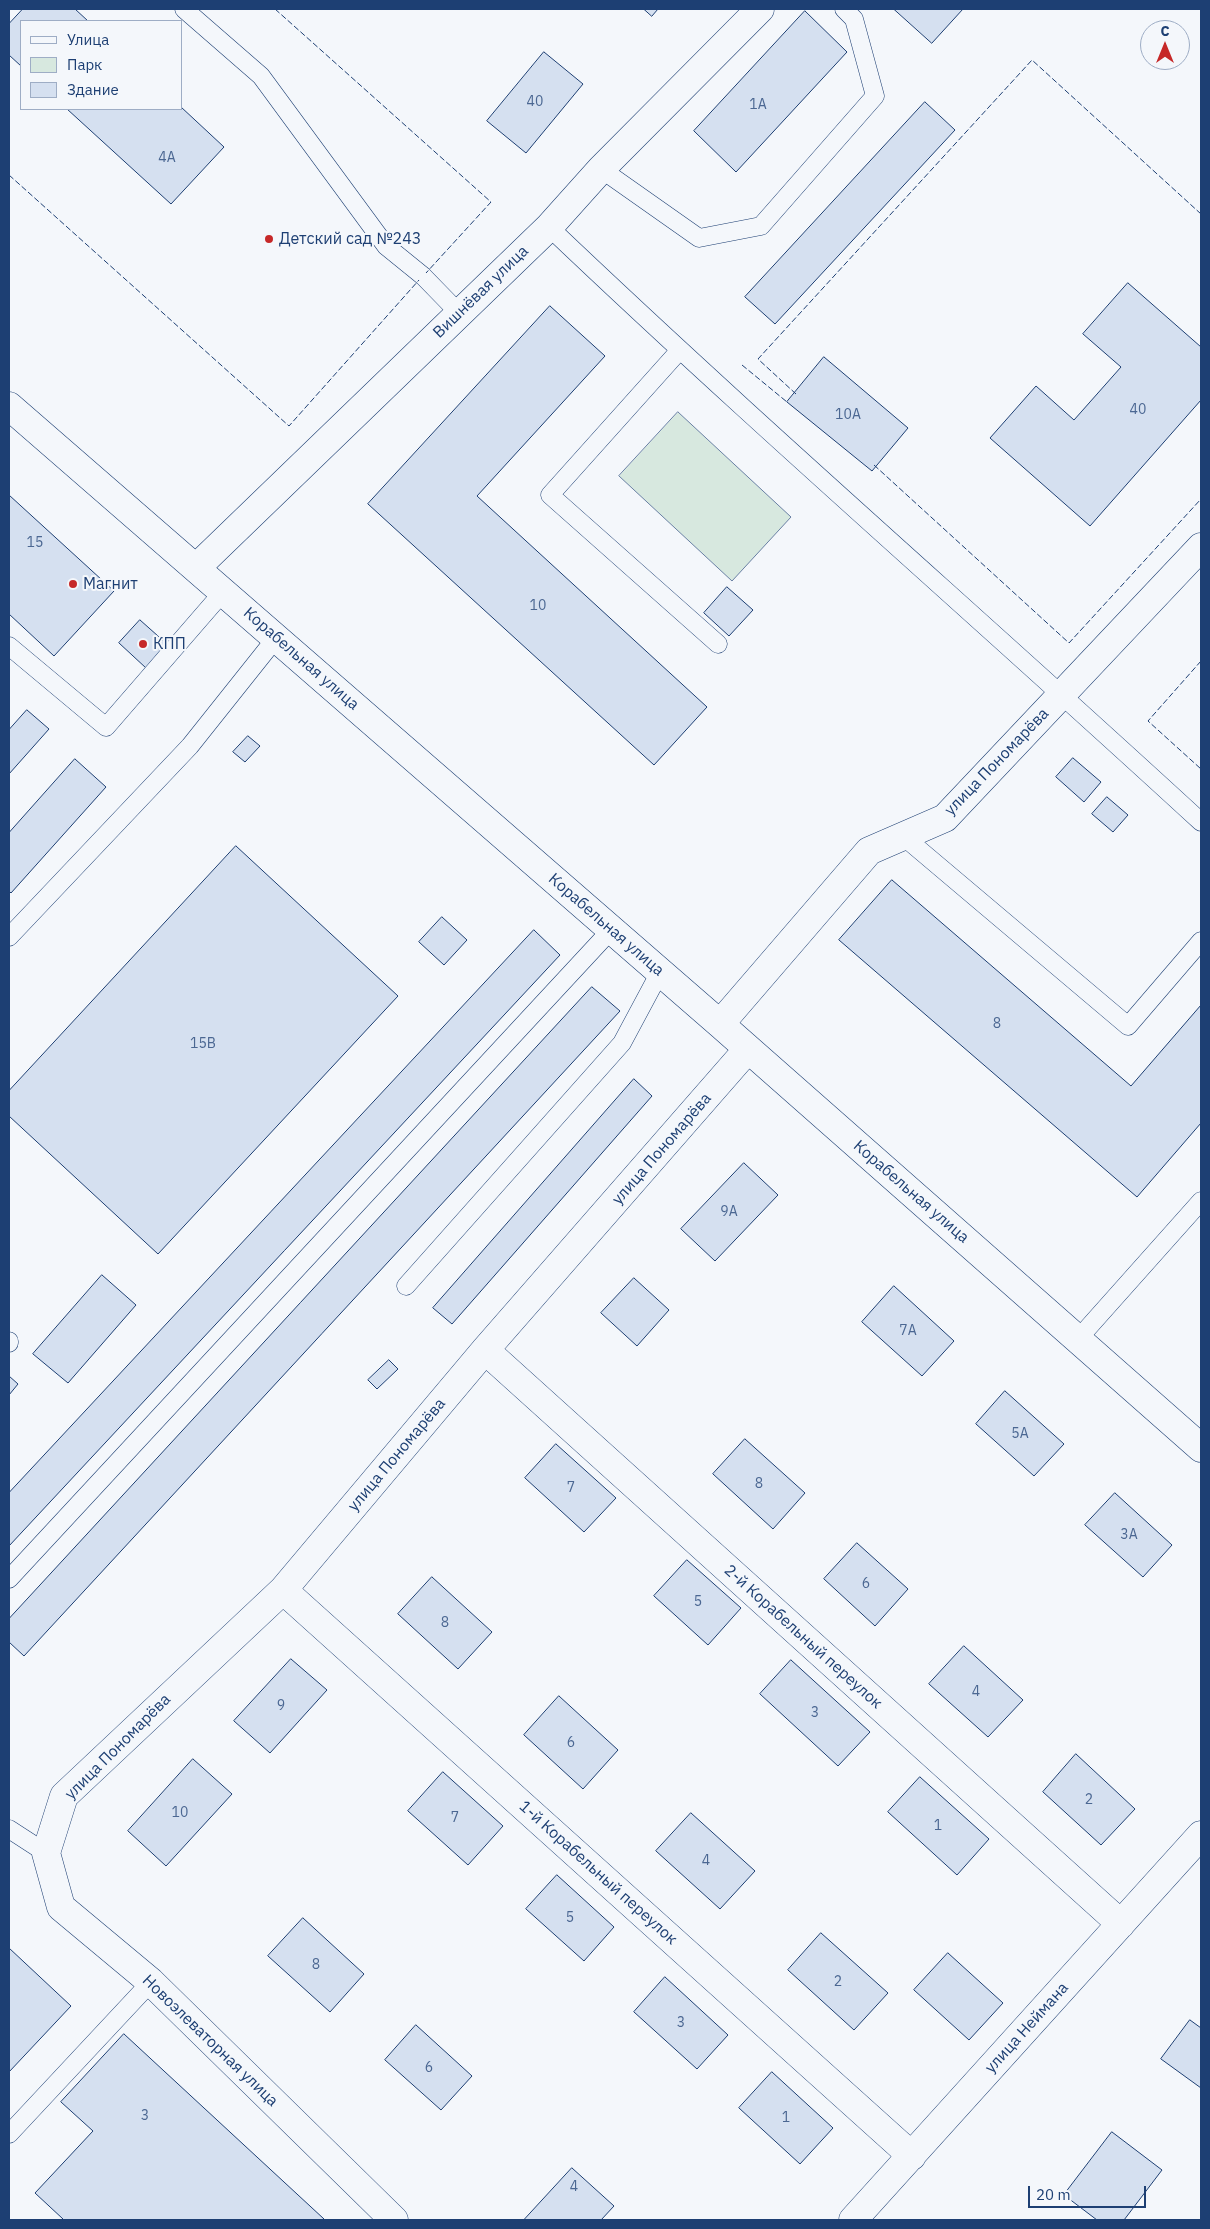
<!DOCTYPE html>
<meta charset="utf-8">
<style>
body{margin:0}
#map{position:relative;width:1210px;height:2229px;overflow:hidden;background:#f4f7fb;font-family:"IBM Plex Sans",sans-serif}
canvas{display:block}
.frame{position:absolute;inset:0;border:10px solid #1d3f73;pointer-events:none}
.legend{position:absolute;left:20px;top:20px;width:162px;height:90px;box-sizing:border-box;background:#f4f7fb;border:1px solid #9eadc5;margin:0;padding:6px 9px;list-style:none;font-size:15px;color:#1d3f73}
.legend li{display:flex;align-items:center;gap:10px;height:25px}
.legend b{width:25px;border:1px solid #9eadc5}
.north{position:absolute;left:1140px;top:20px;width:50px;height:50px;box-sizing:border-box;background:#f4f7fb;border:1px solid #9eadc5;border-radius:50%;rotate:0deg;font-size:14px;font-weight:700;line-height:20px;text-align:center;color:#1d3f73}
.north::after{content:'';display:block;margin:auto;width:18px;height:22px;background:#c62828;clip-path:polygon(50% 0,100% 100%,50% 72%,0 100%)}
.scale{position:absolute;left:1028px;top:2186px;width:118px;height:22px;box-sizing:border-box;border:2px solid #1d3f73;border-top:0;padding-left:6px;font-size:15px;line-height:18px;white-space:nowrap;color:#1d3f73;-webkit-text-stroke:4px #f4f7fb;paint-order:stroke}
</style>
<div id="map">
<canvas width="1210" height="2229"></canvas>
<div class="frame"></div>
<ul class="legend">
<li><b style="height:6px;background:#f4f7fb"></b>Улица</li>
<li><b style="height:14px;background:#d7e8df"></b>Парк</li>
<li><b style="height:14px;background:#d5e0f0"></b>Здание</li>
</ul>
<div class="north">С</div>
<div class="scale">20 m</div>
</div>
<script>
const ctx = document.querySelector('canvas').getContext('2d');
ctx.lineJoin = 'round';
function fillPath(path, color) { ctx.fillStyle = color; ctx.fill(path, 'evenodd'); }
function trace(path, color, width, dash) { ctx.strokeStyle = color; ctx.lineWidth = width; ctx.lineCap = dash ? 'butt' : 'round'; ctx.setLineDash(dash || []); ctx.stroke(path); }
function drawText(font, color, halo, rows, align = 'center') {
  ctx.font = font + ' "IBM Plex Sans",sans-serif'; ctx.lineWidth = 4; ctx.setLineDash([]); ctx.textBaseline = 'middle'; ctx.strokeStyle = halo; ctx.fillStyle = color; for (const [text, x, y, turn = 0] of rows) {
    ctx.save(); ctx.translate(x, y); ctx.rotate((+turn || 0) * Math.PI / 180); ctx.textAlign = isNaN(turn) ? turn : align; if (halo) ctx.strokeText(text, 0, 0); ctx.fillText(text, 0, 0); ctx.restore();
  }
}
const green = new Path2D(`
 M678,412L791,517L732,581L619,476Z`);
const building = new Path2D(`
 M23,9H75L88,21H21V66L9,55V24Z
 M644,9H658L652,16Z
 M894,9H963L932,43Z
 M805,11L847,52L736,172L694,131Z
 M544,52L583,84L526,153L487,121Z
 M925,102L955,130L775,324L745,297Z
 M181,107L224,147L171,204L67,109Z
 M1128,283L1201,347V400L1090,526L990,438L1036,386L1074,420L1121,367L1083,334Z
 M550,306L605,356L477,496L707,707L654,765L368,504Z
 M824,357L908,428L872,471L787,402Z
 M9,495L114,591L54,656L9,614Z
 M727,587L753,610L729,636L704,613Z
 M140,620L167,644L146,668L119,643Z
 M27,710L49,729L9,774V730Z
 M248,736L260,746L245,762L233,752Z
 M1073,758L1101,782L1084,802L1056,777Z
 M75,759L106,787L11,893L9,891V833Z
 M1107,797L1128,815L1113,832L1092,814Z
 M236,846L398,996L158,1254L9,1116V1091Z
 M892,880L1131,1086L1201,1005V1123L1137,1197L839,940Z
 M442,917L467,940L444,965L419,942Z
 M534,930L560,955L9,1546V1493Z
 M592,987L620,1011L24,1656L9,1642V1619Z
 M634,1079L652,1096L452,1324L433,1308Z
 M744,1163L778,1195L715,1261L681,1229Z
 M102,1275L136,1305L68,1383L33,1354Z
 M634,1278L669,1310L637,1346L601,1313Z
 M894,1286L954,1341L922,1376L862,1322Z
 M389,1360L398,1369L377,1389L368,1380Z
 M9,1376L18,1384L9,1395Z
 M1005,1391L1064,1444L1034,1476L976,1424Z
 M745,1439L805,1493L773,1529L713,1474Z
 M556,1444L616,1498L584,1532L525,1478Z
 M1115,1493L1172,1545L1143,1577L1085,1525Z
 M857,1543L908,1589L875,1626L824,1579Z
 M687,1560L741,1608L708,1645L654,1596Z
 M432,1577L492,1632L458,1669L398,1614Z
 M964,1646L1023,1700L988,1737L929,1684Z
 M291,1659L327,1690L270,1753L234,1721Z
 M791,1660L870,1732L838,1766L760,1694Z
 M559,1696L618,1750L583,1789L524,1735Z
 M1076,1754L1135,1809L1101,1845L1043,1792Z
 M193,1759L232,1794L166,1866L128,1831Z
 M443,1772L503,1826L468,1865L408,1811Z
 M920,1777L989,1839L957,1875L888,1812Z
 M691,1813L755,1871L720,1909L656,1851Z
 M557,1875L614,1927L584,1961L526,1909Z
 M303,1918L364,1974L330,2012L268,1956Z
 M821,1933L888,1993L854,2030L788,1970Z
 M9,1948L71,2006L9,2072Z
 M948,1953L1003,2003L969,2040L914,1990Z
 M665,1977L728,2035L697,2069L634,2012Z
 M1190,2020L1201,2028V2088L1161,2059Z
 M416,2025L472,2076L441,2110L385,2060Z
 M124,2034L324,2219L323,2220H61L63,2219L35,2193L93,2131L61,2102Z
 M772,2072L833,2128L800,2164L739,2108Z
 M1112,2132L1162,2170L1124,2220H1097L1064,2195Z
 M572,2168L614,2206L601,2220H524Z`);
const lane = new Path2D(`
 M184,9L261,76L386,246L423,276L459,313
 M601,169L699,238L761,226L875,96L854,19L844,9
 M549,227C762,430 985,623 1201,822
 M679,351L550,495L718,644
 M9,646L106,727L223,592
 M903,836L1128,1026L1201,941
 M9,937L190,746L276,638
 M406,1286L622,1043L660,972
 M1078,1339L1201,1201
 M9,1341V1343
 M9,1579L611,930
 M9,1829L46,1853
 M9,2134L151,1982`);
const street = new Path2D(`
 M9,406L720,1024L1201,1448
 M196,568L549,227L601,169L760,9
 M720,1024L869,851L945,818L1201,547
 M485,1350L1121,1924
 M283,1590L912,2156
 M394,2220L151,1982L61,1907L46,1853L64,1796L283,1590L485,1350L748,1049
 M853,2220L1201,1835`);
const fence = new Path2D(`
 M275,9L491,202L426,273
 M9,175L289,426L419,280
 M742,365L787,402
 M796,394L758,359L1032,60L1201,214
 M874,465L1069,643L1201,499
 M1201,661L1148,721L1201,769`);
const markers = [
 [269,239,5,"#c62828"],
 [73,584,5,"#c62828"],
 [143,644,5,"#c62828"]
];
const numberNames = [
 ["40",535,102],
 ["1А",758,105],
 ["4А",167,158],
 ["40",1138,410],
 ["10А",848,415],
 ["15",35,543],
 ["10",538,606],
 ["8",997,1024],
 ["15В",203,1044],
 ["9А",729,1212],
 ["7А",908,1331],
 ["5А",1020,1434],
 ["8",759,1484],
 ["7",571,1488],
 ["3А",1129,1535],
 ["6",866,1584],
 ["5",698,1602],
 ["8",445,1623],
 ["4",976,1692],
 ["9",281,1706],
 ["3",815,1713],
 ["6",571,1743],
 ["2",1089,1800],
 ["10",180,1813],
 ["7",455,1818],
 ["1",938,1826],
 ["4",706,1861],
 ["5",570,1918],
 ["8",316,1965],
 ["2",838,1982],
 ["3",681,2023],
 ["6",429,2068],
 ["3",145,2116],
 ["1",786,2118],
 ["4",574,2187]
];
const poiNames = [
 ["Детский сад №243",279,239],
 ["Магнит",83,584],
 ["КПП",153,644]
];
const streetNames = [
 ["Вишнёвая улица",481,292,-44],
 ["Корабельная улица",301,659,41],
 ["улица Пономарёва",997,762,-46],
 ["Корабельная улица",606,925,41],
 ["улица Пономарёва",662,1149,-49],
 ["Корабельная улица",911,1192,41],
 ["улица Пономарёва",397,1455,-50],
 ["2-й Корабельный переулок",803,1637,42],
 ["улица Пономарёва",118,1747,-45],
 ["1-й Корабельный переулок",598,1873,42],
 ["улица Неймана",1027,2028,-48],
 ["Новоэлеваторная улица",210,2041,44]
];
fillPath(green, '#d7e8df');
trace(green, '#687fa3', 1);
fillPath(building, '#d5e0f0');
trace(building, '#1d3f73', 1);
trace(lane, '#1d3f73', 19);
trace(street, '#1d3f73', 29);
trace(lane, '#f4f7fb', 18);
trace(street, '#f4f7fb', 28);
trace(fence, '#1d3f73', 1, [6, 2.5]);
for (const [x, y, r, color] of markers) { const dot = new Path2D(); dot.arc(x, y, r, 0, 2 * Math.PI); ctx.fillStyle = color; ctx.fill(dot); trace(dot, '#f4f7fb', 2); }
drawText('14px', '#4b6792', null, numberNames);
drawText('16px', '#1d3f73', '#f4f7fb', poiNames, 'left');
drawText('16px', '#1d3f73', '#f4f7fb', streetNames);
</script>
